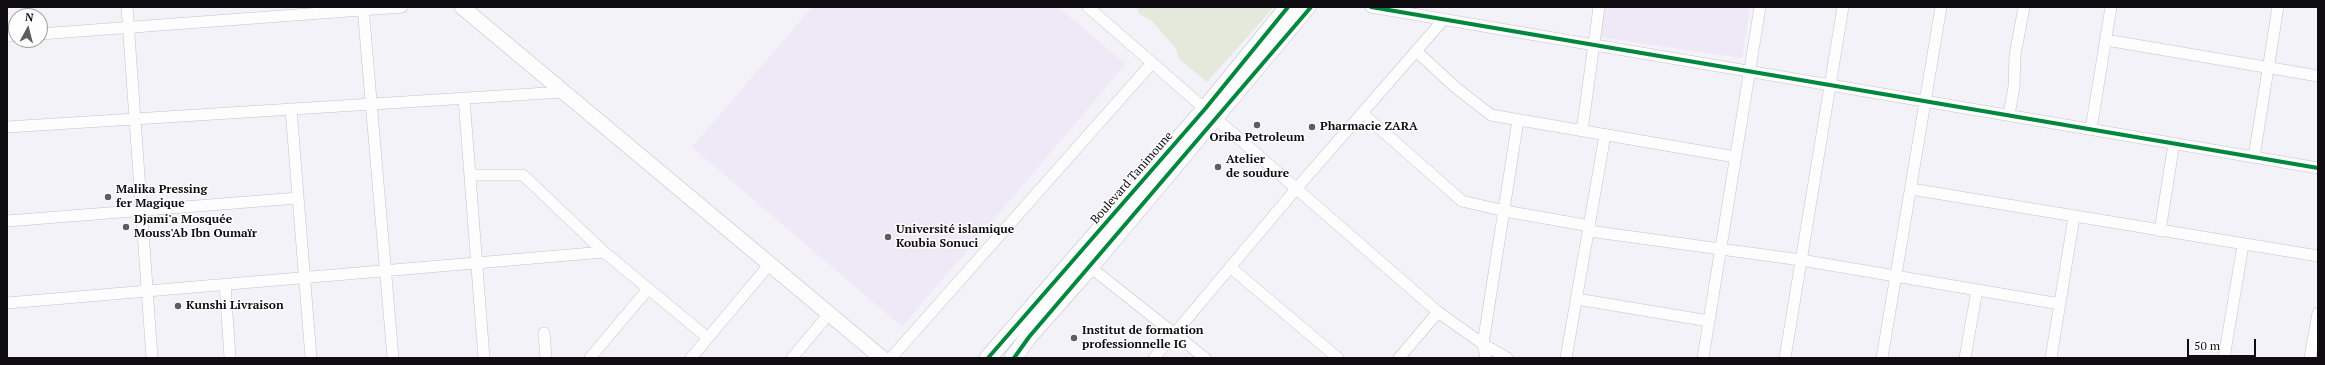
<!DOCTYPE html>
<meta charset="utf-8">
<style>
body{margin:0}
#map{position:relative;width:2325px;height:365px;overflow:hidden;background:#f3f2f8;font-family:"PT Serif",serif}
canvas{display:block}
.frame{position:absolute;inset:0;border:8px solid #0f0d12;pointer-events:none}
.north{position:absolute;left:8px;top:8px;width:40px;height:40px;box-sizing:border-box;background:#fefefe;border:1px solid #9e9ea0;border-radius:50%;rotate:7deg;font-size:11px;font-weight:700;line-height:16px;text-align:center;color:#0f0d12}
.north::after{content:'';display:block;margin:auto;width:14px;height:18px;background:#5f5d62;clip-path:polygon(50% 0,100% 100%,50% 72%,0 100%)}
.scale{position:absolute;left:2187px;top:339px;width:69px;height:18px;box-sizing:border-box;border:2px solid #0f0d12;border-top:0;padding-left:5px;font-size:12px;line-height:14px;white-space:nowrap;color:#0f0d12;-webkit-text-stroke:3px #fefefe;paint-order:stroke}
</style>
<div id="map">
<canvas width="2325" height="365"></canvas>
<div class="frame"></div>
<div class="north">N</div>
<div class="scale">50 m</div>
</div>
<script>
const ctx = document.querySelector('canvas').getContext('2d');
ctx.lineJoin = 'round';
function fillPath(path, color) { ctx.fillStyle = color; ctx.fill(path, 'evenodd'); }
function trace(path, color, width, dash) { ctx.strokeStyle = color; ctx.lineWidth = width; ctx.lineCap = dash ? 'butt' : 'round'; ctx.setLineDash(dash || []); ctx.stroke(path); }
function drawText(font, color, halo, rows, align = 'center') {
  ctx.font = font + ' "PT Serif",serif'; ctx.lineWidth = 3; ctx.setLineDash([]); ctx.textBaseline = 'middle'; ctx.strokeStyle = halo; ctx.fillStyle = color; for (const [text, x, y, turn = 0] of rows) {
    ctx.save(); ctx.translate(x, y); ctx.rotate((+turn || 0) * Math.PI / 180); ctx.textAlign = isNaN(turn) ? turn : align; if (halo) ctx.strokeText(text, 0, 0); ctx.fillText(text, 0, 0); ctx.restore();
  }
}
const industrial = new Path2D(`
 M812,7H1058L1126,64L902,327L692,147Z
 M1603,7H1750L1742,58L1598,37Z`);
const green = new Path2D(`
 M1137,7H1274L1207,82L1179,59L1176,49L1152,21L1139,14Z`);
const street = new Path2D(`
 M127,7L152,358
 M363,7L393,358
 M1088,7L1438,312L1483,344L1507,358
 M1371,7L2318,168
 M40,34L402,7
 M7,36H16
 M2106,40L2318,76
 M1416,51L1455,87L1491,115L1735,157
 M464,98L484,358
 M291,109L311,358
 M1362,113L1462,201L1505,211L1590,226
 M2009,115L2014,86L2015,55L2024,7
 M7,127L563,92
 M2091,129L2111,7
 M1582,131L1599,7
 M2254,157L2278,7
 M470,175H523L604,252L708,338
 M1911,189L2318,256
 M7,221L298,198
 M1589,231L1801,260L2060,304
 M2160,231L2174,143
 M1090,267L1205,358
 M1230,267L1338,358
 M225,284L230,358
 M1577,299L1709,321
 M7,303L604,252
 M544,333L546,358
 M590,358L648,289
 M691,358L769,265
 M792,358L828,315
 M891,358L1152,63
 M1154,358L1296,189L1444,19
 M1399,358L1438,312
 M1486,358L1483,344L1518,120
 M1566,358L1605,135
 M1703,358L1760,7
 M1785,358L1843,7
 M1882,358L1941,7
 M1965,358L1977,290
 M2051,358L2074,217
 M2224,358L2243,245
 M2310,358L2318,313`);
const secondary = new Path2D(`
 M462,7L882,358`);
const primary = new Path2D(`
 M988,358L1205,109L1288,7
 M1013,358L1030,335L1090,267L1307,7`);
const cycleway = new Path2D(`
 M1371,7L2318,168
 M988,358L1205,109L1288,7
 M1014,358L1029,337L1311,7`);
const markers = [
 [1257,125,4,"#5f5d62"],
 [1312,127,4,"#5f5d62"],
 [1218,167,4,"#5f5d62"],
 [108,197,4,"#5f5d62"],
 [126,227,4,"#5f5d62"],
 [888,237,4,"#5f5d62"],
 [178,306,4,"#5f5d62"],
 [1074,338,4,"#5f5d62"]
];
const poiNames = [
 ["Pharmacie ZARA",1320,127],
 ["Oriba Petroleum",1257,138,"center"],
 ["Atelier",1226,160],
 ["de soudure",1226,174],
 ["Malika Pressing",116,190],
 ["fer Magique",116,204],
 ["Djami'a Mosquée",134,220],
 ["Mouss'Ab Ibn Oumaïr",134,234],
 ["Université islamique",896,230],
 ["Koubia Sonuci",896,244],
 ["Kunshi Livraison",186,306],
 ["Institut de formation",1082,331],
 ["professionnelle IG",1082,345]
];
const streetNames = [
 ["Boulevard Tanimoune",1132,178,-49]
];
fillPath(industrial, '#efe9f7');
fillPath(green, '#e3eadc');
trace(street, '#c4c3c8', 12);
trace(secondary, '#c4c3c8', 16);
trace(primary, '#c4c3c8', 18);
trace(street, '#fdfdfe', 11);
trace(secondary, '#fdfdfe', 15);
trace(primary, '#fdfdfe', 17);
trace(cycleway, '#00873e', 4);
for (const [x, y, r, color] of markers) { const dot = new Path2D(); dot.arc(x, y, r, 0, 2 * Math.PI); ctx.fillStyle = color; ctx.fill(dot); trace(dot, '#fefefe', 1.5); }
drawText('bold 12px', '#0f0d12', '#fefefe', poiNames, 'left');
drawText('12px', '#0f0d12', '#fefefe', streetNames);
</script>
